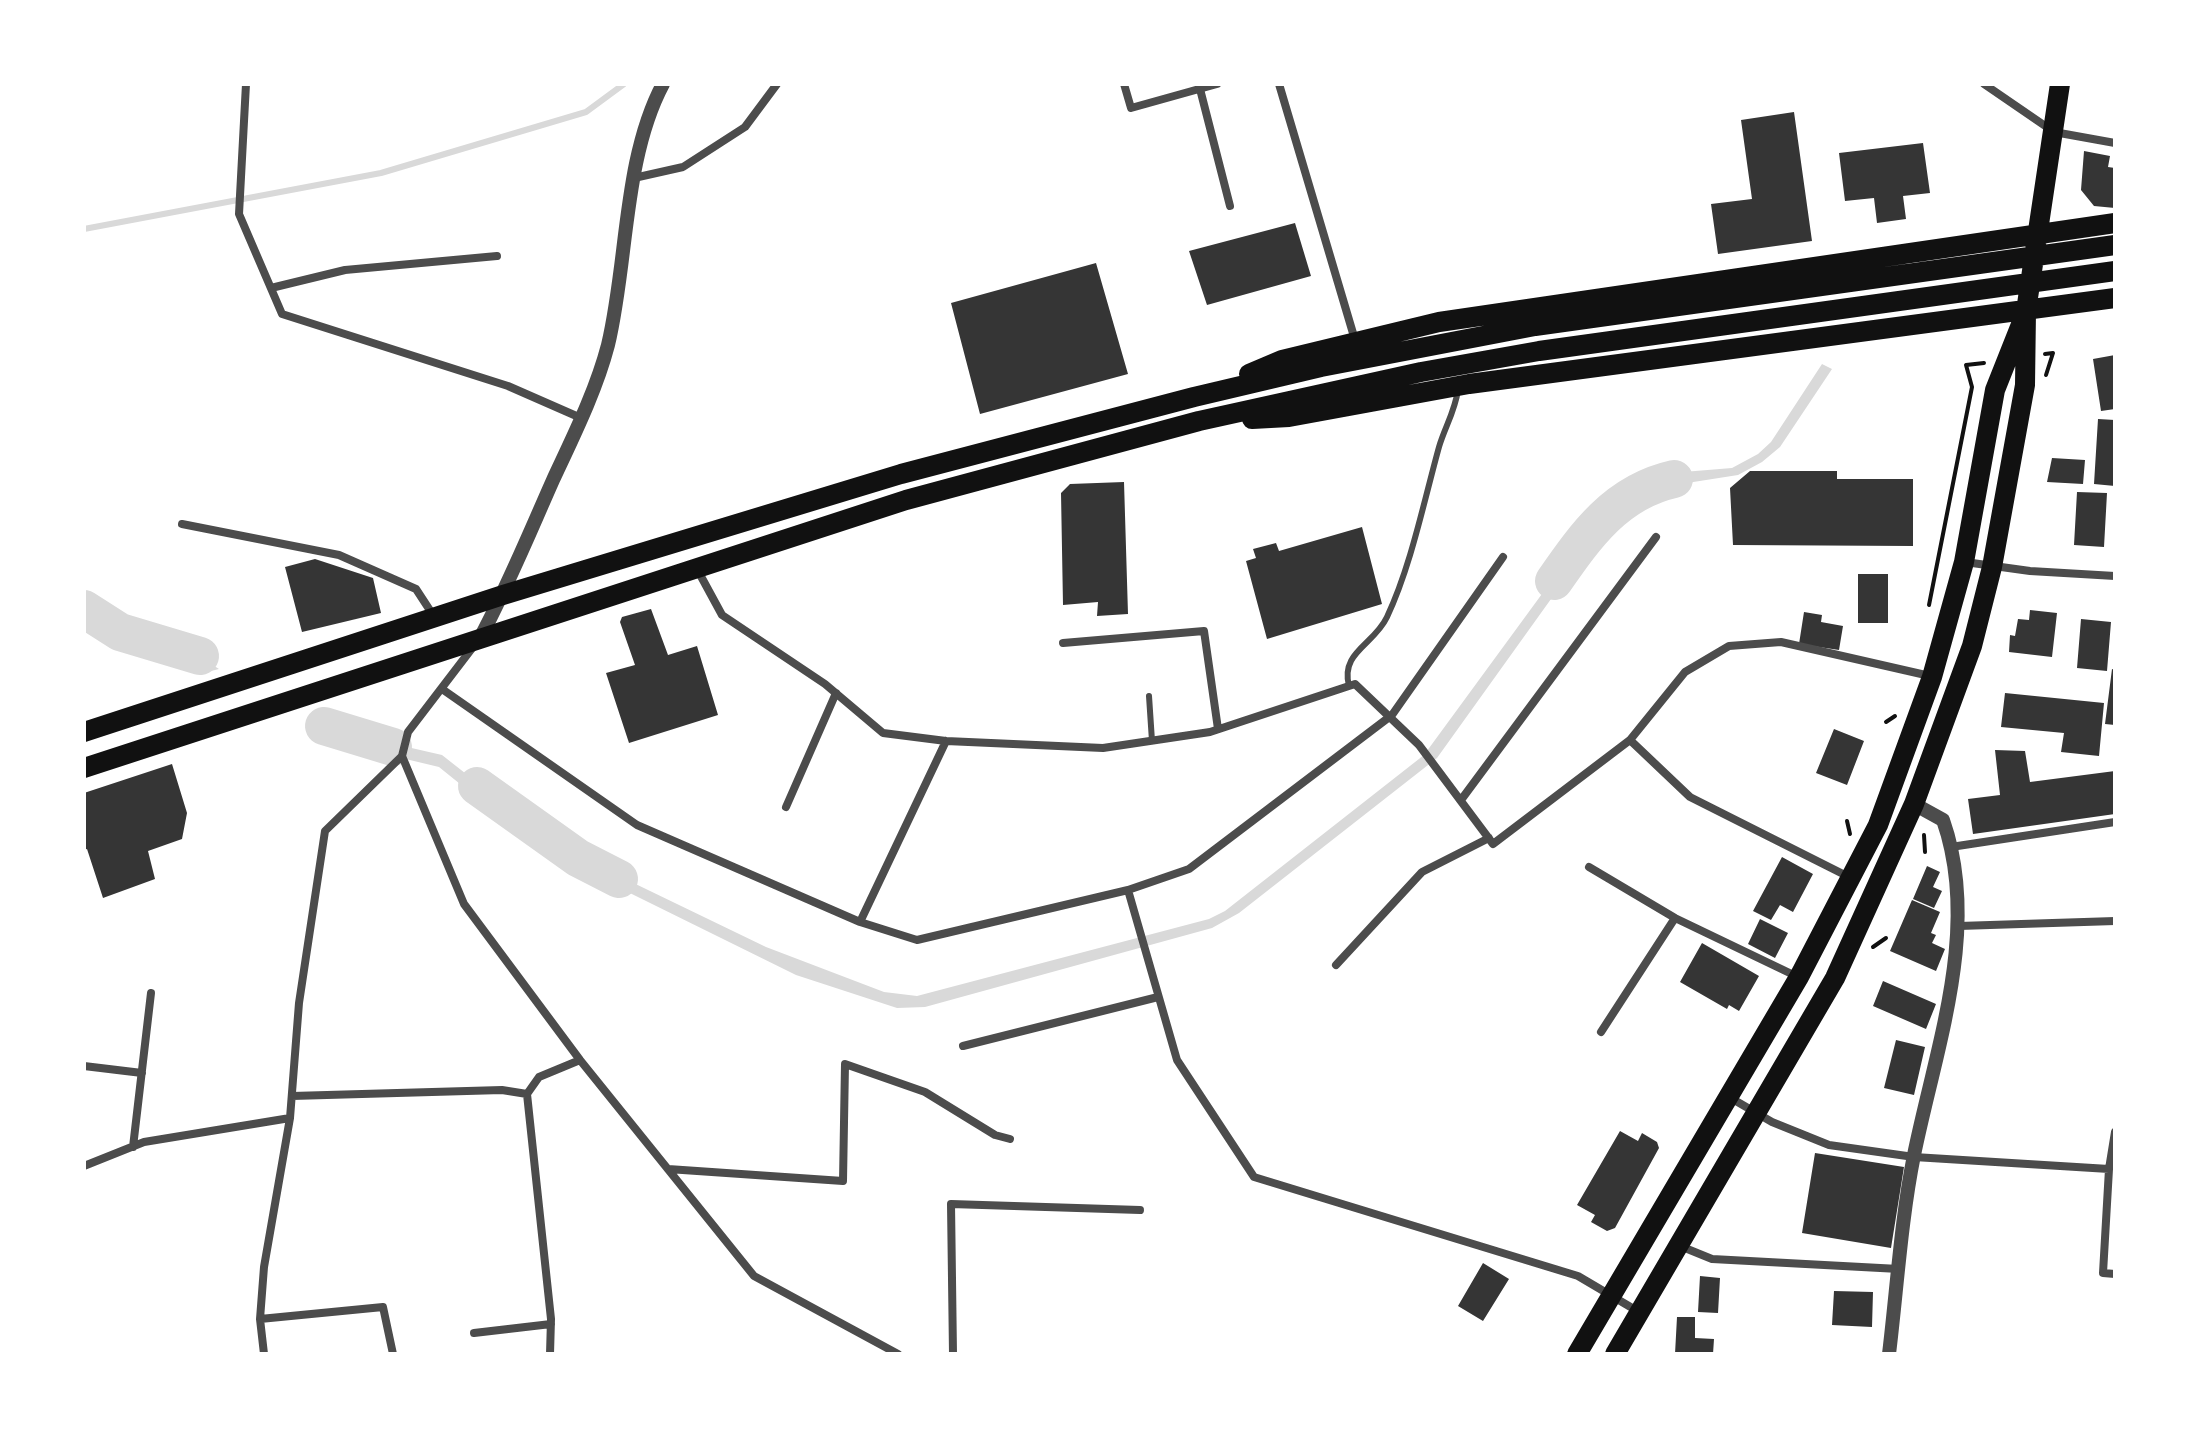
<!DOCTYPE html>
<style>
body{margin:0}
#map{position:relative;width:2199px;height:1438px;overflow:hidden;background:#fff;font-family:"DM Sans",sans-serif}
canvas{display:block}
.frame{position:absolute;inset:0;border:86px solid #fff;pointer-events:none}
</style>
<div id="map">
<canvas width="2199" height="1438"></canvas>
<div class="frame"></div>
</div>
<script>
const ctx = document.querySelector('canvas').getContext('2d');
ctx.lineJoin = 'round';
function fillPath(path, color) { ctx.fillStyle = color; ctx.fill(path, 'evenodd'); }
function trace(path, color, width, dash) { ctx.strokeStyle = color; ctx.lineWidth = width; ctx.lineCap = dash ? 'butt' : 'round'; ctx.setLineDash(dash || []); ctx.stroke(path); }
const water = new Path2D(`
 M1822,364L1832,369L1780,447L1762,462L1738,475L1655,488L1634,500L1589,546L1437,758L1239,913L1212,928L925,1007L897,1008L796,975L567,862L527,838L439,767L318,738L320,727L442,755L559,847L766,947L884,992L917,996L1209,919L1225,911L1424,755L1580,542L1619,504L1654,480L1683,472L1732,468L1758,454L1771,442Z
 M84,609L103,628L191,651L219,669L207,672C196,667 185,659 173,656C143,646 109,654 84,629Z`);
const stream = new Path2D(`
 M84,229L381,173L586,112L624,84`);
const river = new Path2D(`
 M1554,581C1586,535 1616,492 1674,479
 M84,609L120,632L200,656
 M324,726L393,747
 M477,786L578,858L619,879`);
const building = new Path2D(`
 M1794,112L1812,241L1718,254L1711,204L1752,199L1741,120Z
 M1923,143L1930,193L1903,196L1906,219L1877,223L1874,198L1845,201L1839,153Z
 M2084,151L2110,156L2108,167L2115,168V208L2094,206L2081,190Z
 M1295,223L1311,276L1207,305L1189,251Z
 M1096,263L1128,374L980,414L951,303Z
 M2115,355V409L2101,411L2093,359Z
 M2098,419L2115,420V486L2094,484Z
 M2052,458L2085,460L2083,484L2047,482Z
 M1750,471H1837V479H1913V546L1733,545L1730,488Z
 M1124,482L1128,614L1097,616L1098,602L1063,605L1061,493L1070,484Z
 M2077,492L2107,493L2104,547L2074,545Z
 M1362,527L1382,604L1267,639L1246,561L1256,558L1253,549L1276,543L1279,551Z
 M315,559L373,578L381,613L302,632L285,567Z
 M1858,574H1888V623H1858Z
 M651,609L668,655L697,646L718,715L629,743L606,673L635,665L620,622L622,617Z
 M2030,610L2057,613L2052,657L2009,652L2010,635L2015,636L2018,619L2029,620Z
 M1804,612L1822,615L1821,622L1843,626L1839,650L1799,644Z
 M2081,619L2111,622L2107,671L2077,668Z
 M2112,669L2115,670V725L2105,724Z
 M2005,693L2104,703L2099,756L2061,752L2064,733L2001,727Z
 M1834,729L1864,741L1847,785L1816,773Z
 M1995,750L2025,751L2030,782L2115,771V814L1973,834L1968,799L2000,795Z
 M172,764L187,813L182,839L148,851L155,879L103,898L87,849L84,850V793Z
 M1782,857L1813,874L1793,912L1780,905L1771,920L1753,911Z
 M1927,866L1940,872L1933,887L1942,891L1934,908L1913,899Z
 M1912,900L1940,912L1931,933L1936,935L1932,943L1945,949L1936,971L1890,951Z
 M1760,919L1788,933L1775,958L1748,944Z
 M1702,943L1759,976L1739,1011L1729,1005L1727,1009L1680,982Z
 M1883,981L1936,1004L1926,1029L1873,1006Z
 M1896,1040L1925,1047L1914,1095L1884,1088Z
 M1620,1131L1638,1141L1642,1133L1657,1142L1659,1148L1615,1228L1607,1231L1591,1222L1595,1215L1577,1205Z
 M1815,1153L1904,1167L1891,1248L1802,1233Z
 M1483,1263L1509,1279L1483,1321L1458,1306Z
 M1700,1276L1720,1278L1718,1313L1698,1312Z
 M1834,1291L1873,1292L1872,1327L1832,1325Z
 M1677,1317H1695V1338L1714,1339L1713,1354H1675Z`);
const path = new Path2D(`
 M2045,354L2053,353L2046,375
 M1929,605L1972,387L1966,365L1984,363
 M1886,722L1895,716
 M1847,821L1850,834
 M1924,835L1925,852
 M1873,947L1886,938`);
const service = new Path2D(`
 M1349,686C1340,652 1374,645 1387,617C1411,566 1424,501 1439,447C1445,427 1455,411 1458,390
 M1149,696L1152,741`);
const minor = new Path2D(`
 M246,84L239,214L282,314L508,386L581,418
 M1124,84L1131,108L1217,84
 M1279,84L1355,340
 M1984,84L2054,132L2115,143
 M1200,89L1230,206
 M634,178L683,167L745,127L777,84
 M271,288L345,270L497,256
 M182,524L339,555L416,589L433,615
 M1965,562L2030,571L2115,576
 M697,569L722,615L825,684L883,733L946,741L1103,748L1210,732L1355,684L1419,745L1493,844L1630,740L1685,672L1729,646L1781,642L1930,676
 M1063,643L1204,631L1218,729
 M442,689L637,825L860,922L917,940L1128,890L1177,1060L1254,1177L1578,1276L1639,1312
 M1630,740L1690,797L1851,878
 M402,756L464,904L580,1060L754,1276L898,1354
 M1461,800L1656,537
 M786,807L836,693
 M1951,847L2115,822
 M1589,867L1675,918L1798,977
 M1128,890L1189,869L1392,715L1503,557
 M860,922L946,741
 M1959,926L2115,921
 M1336,965L1422,872L1489,838
 M1601,1032L1675,918
 M963,1046L1158,997
 M84,1066L142,1073
 M292,1096L502,1090L527,1094
 M1729,1097L1772,1122L1829,1145L1914,1157L2109,1169L2115,1132
 M133,1147L151,993
 M84,1166L144,1142L290,1118
 M668,1169L843,1181L845,1064L925,1092L995,1135L1010,1139
 M2109,1169L2103,1273L2115,1274
 M1680,1246L1712,1259L1899,1269
 M260,1319L383,1307L393,1354
 M474,1333L551,1324
 M264,1354L260,1319L264,1267L290,1118L299,1003L325,831L402,756L408,732L473,647
 M550,1354L551,1319L527,1094L539,1077L580,1060
 M953,1354L951,1204L1140,1210`);
const tertiary = new Path2D(`
 M479,640C507,588 529,534 553,480C573,437 596,391 608,345C628,262 623,159 663,84
 M1889,1354C1897,1288 1901,1220 1914,1155C1936,1047 1981,928 1943,820L1914,804`);
const primary = new Path2D(`
 M1249,374L1282,360L1439,322L2115,223
 M1252,419L1289,417L1469,384L2115,298
 M84,732L503,595L901,474L1194,397L1321,367L1535,326L2115,245
 M84,768L906,500L1199,421L1421,372L1539,351L2115,271
 M1577,1354L1799,977L1878,825L1932,677L1964,562L1995,390L2022,322
 M1615,1354L1835,978L1914,804L1972,646L1992,567L2025,385L2026,311L2060,84`);
fillPath(water, '#d9d9d9');
trace(stream, '#d9d9d9', 6);
trace(river, '#d9d9d9', 38);
fillPath(building, '#353535');
trace(path, '#111', 4);
trace(service, '#4c4c4c', 6);
trace(minor, '#4c4c4c', 8);
trace(tertiary, '#4c4c4c', 14);
trace(primary, '#111', 20);
</script>
